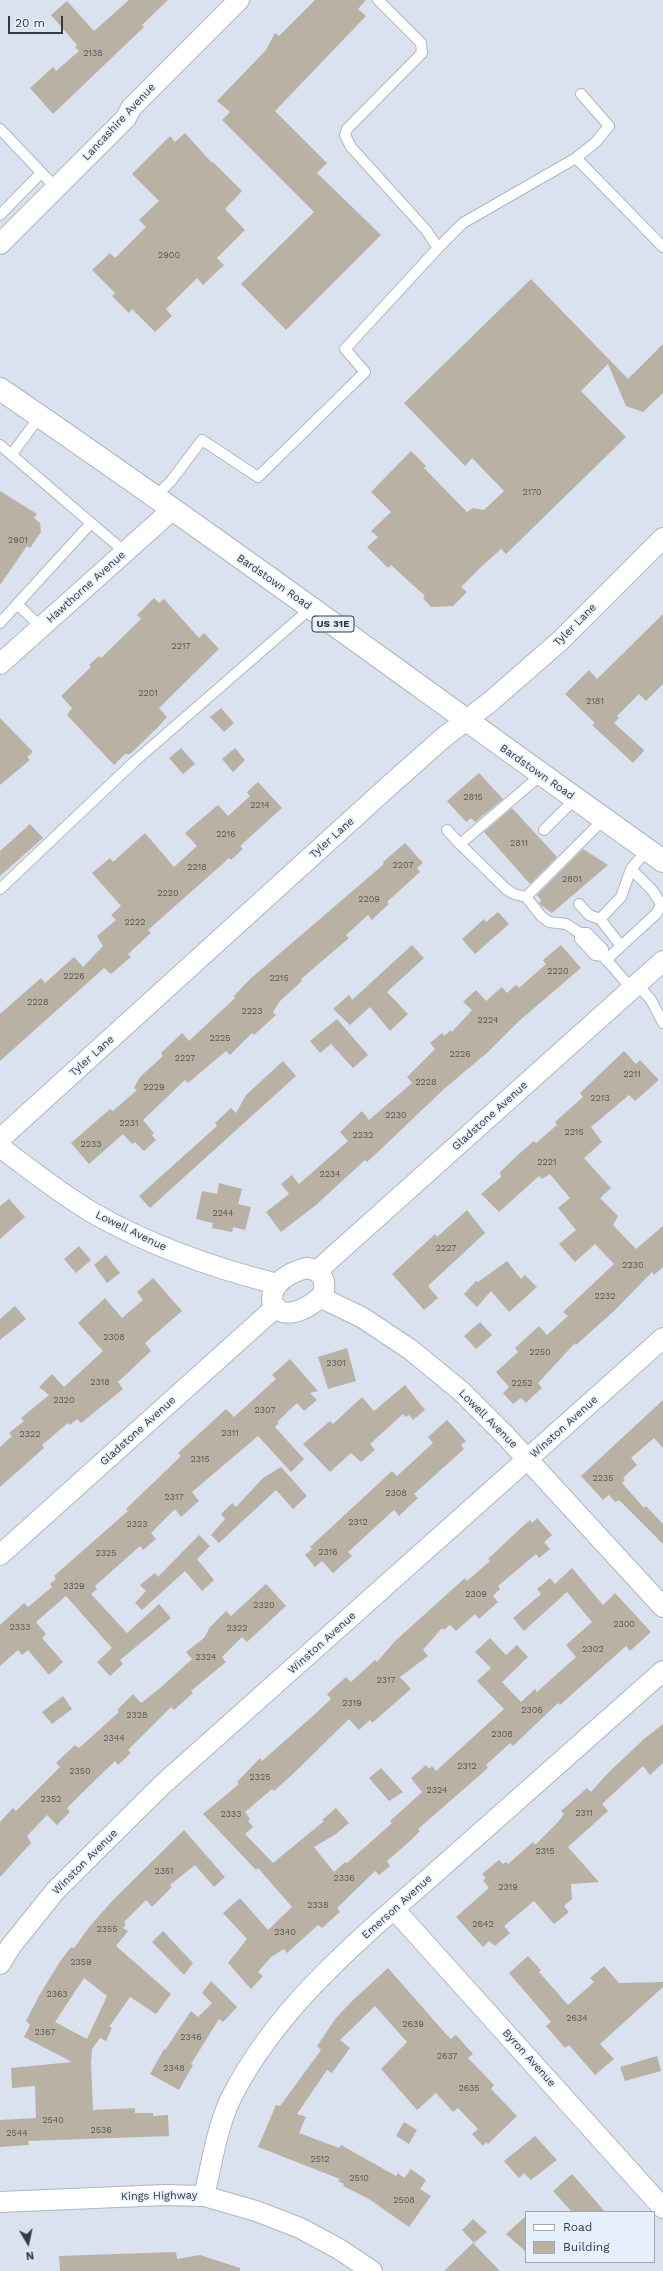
<!DOCTYPE html>
<style>
body{margin:0}
#map{position:relative;width:663px;height:2271px;overflow:hidden;background:#d9e2ee;font-family:"Work Sans",sans-serif}
canvas{display:block}
.legend{position:absolute;left:525px;top:2211px;width:130px;height:52px;box-sizing:border-box;background:#e6f0fc;border:1px solid #a0a7b0;margin:0;padding:5px 7px;list-style:none;font-size:12px;color:#363a3f}
.legend li{display:flex;align-items:center;gap:8px;height:20px}
.legend b{width:20px;border:1px solid #a0a7b0}
.north{position:absolute;left:8px;top:2223px;width:40px;height:40px;-webkit-text-stroke:3px #e6f0fc;paint-order:stroke;rotate:171deg;font-size:11px;font-weight:700;line-height:16px;text-align:center;color:#363a3f}
.north::after{content:'';display:block;margin:auto;width:14px;height:18px;background:#363a3f;clip-path:polygon(50% 0,100% 100%,50% 72%,0 100%)}
.scale{position:absolute;left:8px;top:16px;width:55px;height:18px;box-sizing:border-box;border:2px solid #363a3f;border-top:0;padding-left:5px;font-size:12px;line-height:14px;white-space:nowrap;color:#363a3f;-webkit-text-stroke:3px #e6f0fc;paint-order:stroke}
</style>
<div id="map">
<canvas width="663" height="2271"></canvas>
<ul class="legend">
<li><b style="height:5px;background:#fff"></b>Road</li>
<li><b style="height:11px;background:#bab1a5"></b>Building</li>
</ul>
<div class="north">N</div>
<div class="scale">20 m</div>
</div>
<script>
const ctx = document.querySelector('canvas').getContext('2d');
ctx.lineJoin = 'round';
function fillPath(path, color) { ctx.fillStyle = color; ctx.fill(path, 'evenodd'); }
function trace(path, color, width, dash) { ctx.strokeStyle = color; ctx.lineWidth = width; ctx.lineCap = dash ? 'butt' : 'round'; ctx.setLineDash(dash || []); ctx.stroke(path); }
function drawText(font, color, halo, rows, align = 'center') {
  ctx.font = font + ' "Work Sans",sans-serif'; ctx.lineWidth = 3; ctx.setLineDash([]); ctx.textBaseline = 'middle'; ctx.strokeStyle = halo; ctx.fillStyle = color; for (const [text, x, y, turn = 0] of rows) {
    ctx.save(); ctx.translate(x, y); ctx.rotate((+turn || 0) * Math.PI / 180); ctx.textAlign = isNaN(turn) ? turn : align; if (halo) ctx.strokeText(text, 0, 0); ctx.fillText(text, 0, 0); ctx.restore();
  }
}
const building = new Path2D(`
 M129,0H168L142,25L144,27L53,114L30,88L53,67L56,71L79,51L75,47L77,45L51,15L67,1L94,31Z
 M315,0H366L358,9L366,16L275,111L327,163L317,173L381,235L286,330L241,284L314,212L222,120L230,112L217,101L266,50L275,33L279,36Z
 M185,133L212,163L213,162L242,191L225,209L245,230L217,258L224,265L203,285L197,278L166,309L172,316L155,332L132,309L129,313L112,296L115,293L92,270L110,253L115,258L146,227L139,220L159,201L132,174L170,136L175,142Z
 M531,279L628,379L663,344V393L643,412L626,406L608,364L581,391L626,437L506,554L501,549L482,566L461,587L467,592L453,606L431,607L423,598L425,596L391,565L388,568L367,547L378,537L371,531L391,512L371,492L411,451L426,466L424,468L467,512L473,508L484,510L504,491L472,458L465,466L404,403Z
 M0,491L37,514L34,518L40,523L41,532L30,548L27,546L0,585Z
 M154,598L159,603L164,599L199,638L204,633L219,649L159,708L167,717L157,728L130,754H125L114,765L67,715L72,708L61,696L91,667L89,665L99,656L101,658L141,619L137,615Z
 M663,614V684L646,701L639,694L617,716L619,718L614,723L643,749L644,751L633,763L592,725L595,723L565,694L589,670L597,679Z
 M221,708L234,723L224,732L210,717Z
 M0,718L33,752L27,757L30,760L0,785Z
 M181,748L195,764L183,774L169,758Z
 M235,748L245,760L233,772L222,759Z
 M479,773L503,799L475,822L471,818L466,822L447,801Z
 M258,782L282,808L240,846L243,849L231,860L229,858L227,860L148,930L151,933L128,954L131,957L111,974L104,968L0,1061V1014L41,978L45,983L74,957L83,967L103,946L97,936L116,920L111,915L121,906L92,873L110,858L113,862L145,833L174,867L197,846L185,833L218,805L228,816L250,796L247,792Z
 M512,808L557,857L530,884L484,832Z
 M30,824L43,838L0,876V851Z
 M405,843L423,863L417,868L420,872L387,902L389,904L381,911L372,920L368,915L346,935L349,938L301,979L302,981L280,1001L273,1012L276,1015L254,1035L252,1033L230,1055L226,1051L188,1083L185,1080L143,1120L154,1133L152,1135L156,1140L144,1151L135,1142L132,1144L123,1134L89,1164L71,1143L110,1109L113,1111L137,1090L134,1088L140,1077L163,1056L161,1053L182,1033L189,1041L235,998L234,996L250,979L384,864L383,862Z
 M583,849L608,865L552,913L542,906L539,903L541,900L537,895Z
 M498,912L509,924L475,954L462,939L484,919L486,922Z
 M412,945L424,958L387,992L408,1014L390,1031L370,1007L350,1025L333,1009L349,995L352,1000Z
 M561,945L581,968L519,1021L488,1052L444,1089L379,1151L367,1162L365,1160L316,1205L281,1232L266,1212L289,1194L281,1184L292,1175L299,1184L348,1141L340,1132L362,1111L369,1120L412,1083L407,1077L435,1049L430,1043L442,1033L444,1036L451,1030L452,1032L472,1010L463,1002L476,990L486,1001L502,987L507,993L516,985L519,988L546,964L543,960Z
 M337,1019L368,1055L353,1068L331,1044L320,1053L310,1041Z
 M624,1051L636,1064L640,1060L659,1080L635,1101L629,1095L591,1127L602,1142L584,1158L611,1188L600,1198L618,1216L613,1225L636,1249L663,1226V1267L654,1275L652,1272L614,1311L576,1345L575,1343L538,1383L542,1388L533,1396L526,1403L521,1398L513,1404L503,1393L509,1387L496,1372L518,1352L515,1348L539,1326L547,1335L568,1316L563,1312L614,1264L595,1244L575,1262L559,1244L576,1230L558,1208L570,1198L550,1174L542,1179L539,1176L499,1212L481,1194L501,1177L500,1172L520,1153L534,1141L536,1143L557,1125L555,1122L583,1097L580,1093Z
 M283,1061L296,1076L150,1208L139,1196L217,1126L215,1123L231,1108L236,1113L246,1095Z
 M219,1183L242,1189L238,1204L251,1207L245,1230L233,1227L232,1232L212,1228L213,1223L196,1219L202,1191L217,1194Z
 M9,1199L25,1217L0,1239V1206Z
 M467,1210L485,1233L428,1286L438,1298L424,1310L392,1274L435,1234L437,1237Z
 M79,1246L91,1260L76,1273L64,1259Z
 M106,1255L120,1273L107,1283L94,1265Z
 M507,1261L521,1279L525,1275L537,1287L509,1312L491,1291L477,1307L464,1294L476,1281L478,1282Z
 M153,1278L182,1311L145,1343L151,1351L118,1382L123,1389L81,1423L77,1419L70,1425L68,1423L42,1445L44,1448L0,1487V1447L12,1436L9,1433L24,1421L21,1418L49,1395L39,1387L52,1374L64,1387L103,1351L78,1323L105,1298L122,1318L143,1300L137,1292Z
 M15,1306L26,1319L0,1340V1319Z
 M480,1322L492,1335L476,1349L464,1336Z
 M347,1348L356,1381L328,1389L318,1357Z
 M290,1359L318,1391L310,1393L317,1400L304,1411L297,1403L277,1422L279,1423L275,1427L304,1459L291,1472L258,1436L192,1492L199,1501L181,1517L175,1509L151,1533L156,1539L143,1550L140,1546L95,1586L97,1589L91,1594L127,1633L159,1604L171,1618L120,1660L123,1664L110,1676L97,1662L112,1648L66,1596L36,1622L46,1634L42,1638L63,1662L49,1675L28,1650L22,1655L18,1650L0,1666V1625L24,1603L28,1607L52,1587L50,1584L56,1579L54,1576L128,1511L126,1509L181,1456L178,1453L226,1409L234,1417L276,1379L272,1375Z
 M405,1385L425,1410L413,1420L409,1415L406,1417L403,1414L370,1444L375,1450L361,1462L351,1453L330,1472L303,1444L330,1421L333,1424L362,1397L374,1411Z
 M663,1400V1448L654,1438L631,1458L637,1465L623,1478L625,1480L622,1483L644,1508L646,1506L663,1524V1544L619,1500L615,1502L609,1495L603,1500L581,1476Z
 M447,1420L466,1441L461,1445L464,1449L414,1494L418,1498L399,1516L394,1510L348,1552L352,1556L333,1573L322,1561L315,1567L305,1555L312,1549L310,1547L392,1471L397,1476L433,1443L428,1437Z
 M281,1467L307,1496L293,1509L276,1490L219,1543L211,1535L225,1519L221,1514L232,1503L236,1507L263,1478Z
 M537,1518L552,1535L544,1542L550,1549L539,1558L536,1554L498,1586L500,1589L493,1596L498,1602L479,1619L475,1614L456,1631L450,1625L444,1630L442,1628L423,1650L428,1656L400,1677L411,1689L372,1723L370,1720L359,1730L349,1719L294,1773L274,1791L272,1789L245,1812L250,1819L248,1821L253,1827L245,1834L273,1863L324,1821L322,1820L336,1808L349,1823L336,1834L314,1847L334,1872L345,1862L347,1863L392,1823L390,1821L422,1792L411,1778L426,1765L429,1769L432,1766L436,1771L504,1709L477,1681L491,1668L475,1652L490,1638L506,1655L517,1645L528,1657L502,1682L521,1702L535,1689L537,1692L576,1657L566,1645L592,1622L567,1592L524,1631L513,1618L541,1594L537,1589L550,1578L555,1584L572,1568L603,1605L615,1593L651,1632L630,1651L626,1646L560,1705L558,1703L513,1746L510,1743L486,1765L488,1768L418,1829L420,1831L409,1842L387,1861L390,1866L379,1875L375,1871L337,1908L340,1912L322,1928L318,1925L287,1953L284,1949L271,1957L258,1972L263,1976L251,1989L228,1963L247,1939L223,1913L240,1898L268,1930L292,1907L258,1868L256,1870L203,1814L239,1784L237,1782L260,1758L262,1761L315,1714L331,1699L327,1694L337,1685L346,1677L351,1682L375,1660L377,1662L395,1641L465,1578L467,1581L490,1561L488,1559L524,1525L530,1520L532,1523Z
 M199,1535L210,1546L197,1559L214,1580L202,1591L185,1571L142,1610L135,1603L146,1591L140,1585L155,1573L158,1577Z
 M266,1584L286,1606L247,1642L242,1637L222,1657L226,1662L191,1691L193,1693L174,1710L171,1707L128,1750L131,1753L118,1765L115,1761L82,1793L67,1808L70,1812L57,1825L47,1815L27,1836L31,1843L0,1877V1822L13,1808L16,1811L60,1767L56,1763L75,1745L79,1748L119,1712L117,1710L133,1694L141,1703L159,1689L192,1659L186,1652L204,1638L210,1627L226,1611L231,1616Z
 M63,1696L72,1709L52,1724L42,1712Z
 M663,1724V1763L650,1775L643,1766L602,1804L608,1811L568,1847L599,1882L571,1884L572,1899L564,1906L569,1912L554,1924L534,1901L504,1926L510,1933L495,1946L489,1941L483,1947L456,1917L489,1888L483,1880L486,1878L482,1874L499,1860L503,1864L506,1862L508,1864L533,1842L535,1845L558,1822L564,1814L561,1811L587,1788L591,1792L608,1773L644,1739Z
 M381,1768L403,1792L389,1801L369,1778Z
 M184,1830L225,1877L214,1887L195,1865L170,1885L172,1887L152,1907L146,1900L124,1922L126,1924L123,1928L128,1931L116,1946L171,1994L156,2014L130,1997L109,2027L112,2028L106,2041L100,2038L92,2049L91,2062L93,2110L135,2108V2113H153V2116L168,2115L169,2136L28,2141L29,2145L0,2147V2120L36,2118L35,2086L12,2088L11,2068L72,2062L24,2037L30,2025L26,2021L40,1994L61,1960L71,1947L74,1948L90,1926L113,1900ZM84,1978L107,1996L87,2039L55,2022Z
 M163,1931L193,1963L184,1975L152,1942Z
 M528,1956L541,1970L539,1972L568,2005L594,1982L590,1978L604,1966L619,1983L663,1982V1987L600,2044L614,2059L595,2075L569,2045L565,2048L546,2026L551,2022L509,1973Z
 M388,1968L445,2033L451,2039L456,2035L473,2054L468,2058L494,2085L491,2089L517,2116L488,2144L486,2142L483,2146L472,2134L478,2129L458,2108L453,2112L436,2093L417,2110L381,2069L407,2042L375,2006L340,2040L350,2048L332,2073L327,2070L297,2114L306,2117L299,2133L339,2148L341,2145L396,2176L398,2173L404,2178L411,2169L426,2180L420,2189L431,2196L409,2227L369,2199L343,2186L344,2184L338,2181L340,2179L258,2147L276,2105L280,2106L321,2050L317,2046L336,2018L351,2002Z
 M211,1981L237,2007L223,2022L219,2019L191,2064L193,2065L179,2090L150,2074L164,2049L165,2050L191,2011L198,2017L212,2003L202,1993Z
 M657,2056L661,2071L625,2081L620,2067Z
 M404,2122L417,2130L409,2144L396,2136Z
 M535,2136L557,2160L531,2180L524,2173L519,2178L504,2161Z
 M572,2174L594,2199L605,2212H572L553,2191Z
 M526,2216V2252L506,2234Z
 M473,2219L487,2232L474,2243L462,2230Z
 M473,2243L500,2271H444Z
 M176,2252L177,2259L200,2255L240,2268V2271H60L59,2256Z`);
const service = new Path2D(`
 M378,0L421,43L422,53L347,129L345,135L351,147L426,230L438,248L463,223L576,158L663,247
 M0,129L57,189
 M576,158L596,142L609,126L581,94
 M0,215L41,173
 M0,445L91,523
 M12,454L40,416
 M155,497L171,481L202,440L258,477L365,372L345,349L438,248
 M17,604L41,627
 M0,623L91,523L125,552
 M541,775L460,844L506,889L514,894L526,897L541,916L549,922L566,924L580,933H587L603,949V956L632,989
 M447,830L460,844
 M544,830L575,799
 M0,889L134,762L311,608
 M526,897L604,819
 M579,904L589,915L600,919
 M580,933V939L595,955L603,956
 M621,946L600,919L621,897L631,869
 M606,960L657,913L661,904L652,890L631,869L647,850
 M637,984L651,1000L663,1023`);
const minor = new Path2D(`
 M0,244L126,118L131,108L239,0
 M0,664L172,510
 M0,1139L390,785L443,738L490,702L560,641L663,538
 M0,1147C31,1170 62,1195 95,1214C151,1246 214,1268 277,1284
 M307,1268C322,1270 327,1281 323,1295C271,1342 248,1282 307,1268Z
 M317,1271L663,961
 M320,1297L363,1318L411,1350L462,1392L505,1435L663,1607
 M0,1555L276,1307
 M394,1909L663,2208
 M0,1964L11,1946L56,1890L162,1785L663,1338
 M204,2196C212,2163 217,2126 232,2096C281,2001 365,1935 444,1865C517,1801 590,1736 663,1671
 M0,2202L165,2195L204,2196L256,2211L300,2228L339,2249L372,2271`);
const primary = new Path2D(`
 M0,389C224,542 442,704 663,861`);
const numberNames = [
 ["2138",93,53],
 ["2900",169,255],
 ["2170",532,492],
 ["2901",18,540],
 ["2217",181,646],
 ["2201",148,693],
 ["2181",595,701],
 ["2815",473,797],
 ["2214",260,805],
 ["2216",226,834],
 ["2811",519,843],
 ["2207",403,865],
 ["2218",197,867],
 ["2801",572,879],
 ["2220",168,893],
 ["2209",369,899],
 ["2222",135,922],
 ["2220",558,971],
 ["2226",74,976],
 ["2215",279,978],
 ["2228",38,1002],
 ["2223",252,1011],
 ["2224",488,1020],
 ["2225",220,1038],
 ["2226",460,1054],
 ["2227",185,1058],
 ["2211",632,1074],
 ["2228",426,1082],
 ["2229",154,1087],
 ["2213",600,1098],
 ["2230",396,1115],
 ["2231",129,1123],
 ["2215",574,1132],
 ["2232",363,1135],
 ["2233",91,1144],
 ["2221",547,1162],
 ["2234",330,1174],
 ["2244",223,1213],
 ["2227",446,1248],
 ["2230",633,1265],
 ["2232",605,1296],
 ["2308",114,1337],
 ["2250",540,1352],
 ["2301",336,1363],
 ["2318",100,1382],
 ["2252",522,1383],
 ["2320",64,1400],
 ["2307",265,1410],
 ["2311",230,1433],
 ["2322",30,1434],
 ["2315",200,1459],
 ["2235",603,1478],
 ["2308",396,1493],
 ["2317",174,1497],
 ["2312",358,1522],
 ["2323",137,1524],
 ["2316",328,1552],
 ["2325",106,1553],
 ["2329",74,1586],
 ["2309",476,1594],
 ["2320",264,1605],
 ["2300",624,1624],
 ["2333",20,1627],
 ["2322",237,1628],
 ["2302",593,1649],
 ["2324",206,1657],
 ["2317",386,1680],
 ["2319",352,1703],
 ["2306",532,1710],
 ["2328",137,1715],
 ["2308",502,1734],
 ["2344",114,1738],
 ["2312",467,1766],
 ["2350",80,1771],
 ["2325",260,1777],
 ["2324",437,1790],
 ["2352",51,1799],
 ["2311",584,1813],
 ["2333",231,1814],
 ["2315",545,1851],
 ["2351",164,1871],
 ["2336",344,1878],
 ["2319",508,1887],
 ["2338",318,1905],
 ["2642",483,1924],
 ["2355",107,1929],
 ["2340",285,1932],
 ["2359",81,1962],
 ["2363",57,1994],
 ["2634",577,2018],
 ["2639",413,2024],
 ["2367",45,2032],
 ["2346",191,2037],
 ["2637",447,2056],
 ["2348",174,2068],
 ["2635",469,2088],
 ["2540",53,2120],
 ["2536",101,2130],
 ["2544",17,2133],
 ["2512",320,2159],
 ["2510",359,2178],
 ["2508",404,2200]
];
const shields = [
 [333,624,42]
];
const shieldNames = [
 ["US 31E",333,624]
];
const streetNames = [
 ["Lancashire Avenue",119,122,-47],
 ["Bardstown Road",274,582,35],
 ["Hawthorne Avenue",86,587,-42],
 ["Tyler Lane",575,625,-45],
 ["Bardstown Road",537,772,35],
 ["Tyler Lane",332,838,-42],
 ["Tyler Lane",92,1056,-42],
 ["Gladstone Avenue",490,1116,-42],
 ["Lowell Avenue",131,1231,26],
 ["Lowell Avenue",488,1419,45],
 ["Winston Avenue",564,1427,-42],
 ["Gladstone Avenue",138,1431,-42],
 ["Winston Avenue",322,1643,-42],
 ["Winston Avenue",85,1862,-45],
 ["Emerson Avenue",397,1907,-42],
 ["Byron Avenue",529,2058,48],
 ["Kings Highway",159,2196,-1]
];
fillPath(building, '#bab1a5');
trace(service, '#adb6c2', 12);
trace(minor, '#adb6c2', 22);
trace(primary, '#adb6c2', 24);
trace(service, '#fff', 10);
trace(minor, '#fff', 20);
trace(primary, '#fff', 22);
drawText('9px', '#575858', null, numberNames);
for (const [x, y, w] of shields) { const box = new Path2D(); box.roundRect(x - w / 2, y - 8, w, 16, 3); ctx.fillStyle = '#e6f0fc'; ctx.fill(box); trace(box, '#363a3f', 1); }
drawText('bold 10px', '#363a3f', null, shieldNames);
drawText('11px', '#363a3f', '#e6f0fc', streetNames);
</script>
